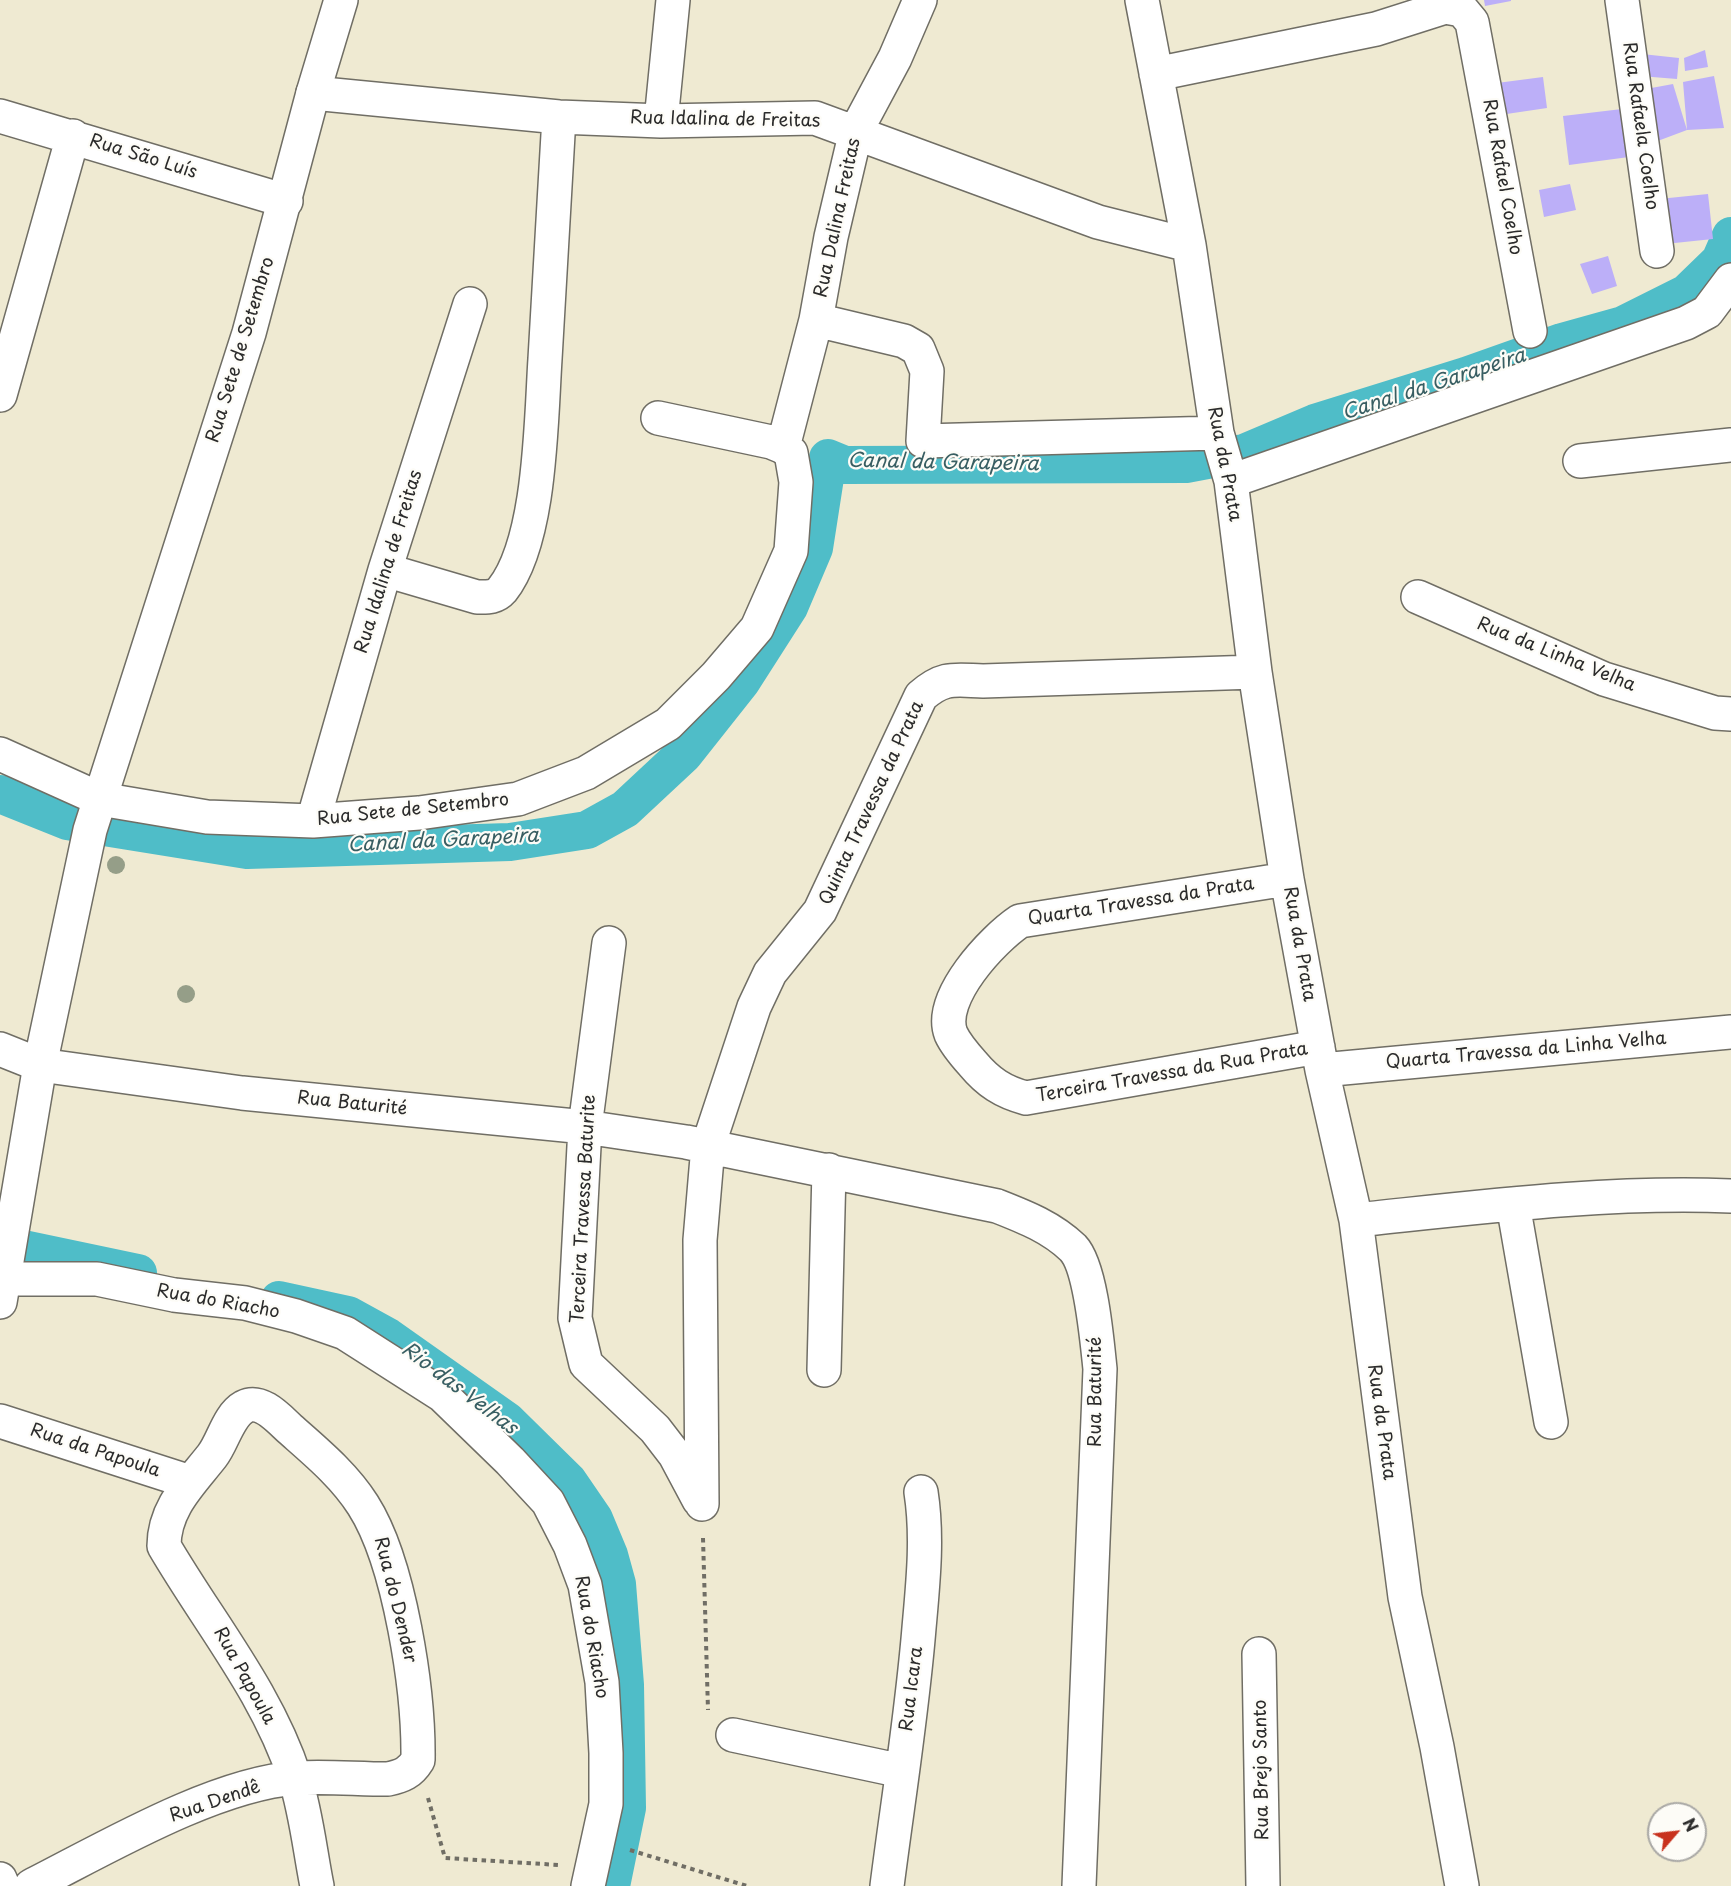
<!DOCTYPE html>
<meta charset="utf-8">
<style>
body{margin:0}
#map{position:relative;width:1731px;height:1886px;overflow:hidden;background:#efead2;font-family:"Playpen Sans",sans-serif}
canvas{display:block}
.north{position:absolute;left:1647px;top:1802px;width:60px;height:60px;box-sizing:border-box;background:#fdfcf7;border:2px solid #a9a8a5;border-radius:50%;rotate:62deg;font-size:16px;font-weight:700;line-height:24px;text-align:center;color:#2b2b2b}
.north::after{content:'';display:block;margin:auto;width:21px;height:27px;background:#c8321e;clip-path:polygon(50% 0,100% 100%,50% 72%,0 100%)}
</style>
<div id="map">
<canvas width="1731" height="1886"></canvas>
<div class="north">N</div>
</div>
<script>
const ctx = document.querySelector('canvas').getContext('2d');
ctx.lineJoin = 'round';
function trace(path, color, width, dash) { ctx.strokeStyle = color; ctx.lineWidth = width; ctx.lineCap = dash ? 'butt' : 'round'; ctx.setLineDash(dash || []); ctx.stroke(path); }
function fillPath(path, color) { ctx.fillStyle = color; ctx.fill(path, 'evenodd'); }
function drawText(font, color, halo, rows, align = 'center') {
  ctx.font = font + ' "Playpen Sans",sans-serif'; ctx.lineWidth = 4.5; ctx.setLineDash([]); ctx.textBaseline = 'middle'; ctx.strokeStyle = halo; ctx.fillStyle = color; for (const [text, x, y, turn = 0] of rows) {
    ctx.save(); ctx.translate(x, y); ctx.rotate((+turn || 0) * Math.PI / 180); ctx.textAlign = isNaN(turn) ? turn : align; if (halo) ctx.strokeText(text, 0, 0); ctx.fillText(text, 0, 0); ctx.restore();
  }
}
const canal = new Path2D(`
 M0,794L67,821L247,850L510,842L587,830L625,809L684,754L741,682L789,607L814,548L828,458L845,465L1186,464L1244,453L1315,423L1466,376L1562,342L1623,325L1687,293L1720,261L1731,236
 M0,1244L138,1273
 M279,1300L348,1315L388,1337L507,1421L568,1481L594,1519L609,1555L617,1584L625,1685L627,1808L611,1886`);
const building = new Path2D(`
 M1484,0H1511V1L1485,6Z
 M1705,50L1708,67L1685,71L1684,58Z
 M1642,54L1679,58L1677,79L1640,76Z
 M1714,76L1724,128L1687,130L1655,142L1646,89L1673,84L1687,130L1683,82Z
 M1543,77L1547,108L1493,116L1497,83Z
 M1622,109L1629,157L1569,165L1563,116Z
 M1570,184L1576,210L1544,217L1539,190Z
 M1708,194L1713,239L1665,244L1659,199Z
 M1608,256L1617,286L1592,294L1580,264Z`);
const path = new Path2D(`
 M703,1538L708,1710
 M428,1798L445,1858L559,1865
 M630,1850L747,1886`);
const street = new Path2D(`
 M1142,0L1189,245L1217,433L1231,481L1255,672L1287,879L1322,1070L1356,1220L1405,1597L1437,1747L1462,1886
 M1622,0L1657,251
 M1156,74L1376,29L1445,7L1462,10L1472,22L1530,331
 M313,93L559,117L661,121L815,118L1098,222L1189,245
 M0,116L286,201
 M661,121L673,0
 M816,320L904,341L918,349L927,371L923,441L1217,433
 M0,395L73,136
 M783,447L816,320L831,237L856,131L895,58L920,0
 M1580,461L1731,445
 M1231,481L1686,323L1707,312L1731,280
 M385,570L477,597C487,597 495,598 502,590C541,541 541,420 545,359C550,278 555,197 559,117
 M1418,597L1604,679L1715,713L1731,714
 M0,754L100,799L207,817L313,821L419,813L518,799L586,773L668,724L716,676L757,628L791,551L796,482L791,453L783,447L771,442L658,418
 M313,821L385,570L470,304
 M1287,879L1020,921C993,939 937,998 951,1034C956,1045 965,1055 973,1064C988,1082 1003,1092 1026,1098L1318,1047
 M609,943L585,1127L575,1318L586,1364L655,1429L675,1455L699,1500
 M0,1049L40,1065L242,1093L585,1127L686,1142L997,1206C1025,1217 1051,1227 1073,1248C1091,1267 1097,1341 1100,1369L1079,1886
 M1322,1070L1731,1032
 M1513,1204L1551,1422
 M1356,1220C1481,1207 1606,1191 1731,1196
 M0,1279H97L174,1295L245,1303L296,1316L345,1333L442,1395L510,1461L548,1502L570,1545L585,1585L602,1682L606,1753V1804L588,1886
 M824,1370L829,1170
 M0,1421L190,1482
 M702,1504L700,1240L708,1146L754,1007L770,973L820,911L921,696C944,676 954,680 983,681L1255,672
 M1259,1654L1263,1886
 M733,1735L902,1771
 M0,1879L3,1886
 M31,1886C104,1849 214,1784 296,1778C326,1776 357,1779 388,1779C402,1776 410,1773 418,1760C419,1691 400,1563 363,1505C344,1475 316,1452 290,1429C279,1419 261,1398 244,1407C228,1416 223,1442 212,1456C190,1484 164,1508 164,1546C209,1623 267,1692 295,1778C306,1812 310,1851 317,1886
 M887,1886C898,1800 912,1714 919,1628C923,1583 928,1537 921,1492`);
const secondary = new Path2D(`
 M0,1302L40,1065L90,830L249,333L313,93L341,0`);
const trees = [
 [116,865],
 [186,994]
];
const streetNames = [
 ["Rua Idalina de Freitas",725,120,1],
 ["Rua Rafaela Coelho",1640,126,82],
 ["Rua São Luís",143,157,17],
 ["Rua Rafael Coelho",1502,177,80],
 ["Rua Dalina Freitas",838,218,-78],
 ["Rua Sete de Setembro",241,350,-73],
 ["Rua da Prata",1224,464,79],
 ["Rua Idalina de Freitas",389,562,-73],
 ["Rua da Linha Velha",1556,655,22],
 ["Quinta Travessa da Prata",872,803,-65],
 ["Rua Sete de Setembro",413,810,-6],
 ["Quarta Travessa da Prata",1141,902,-9],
 ["Rua da Prata",1299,944,80],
 ["Quarta Travessa da Linha Velha",1526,1051,-5],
 ["Terceira Travessa da Rua Prata",1172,1073,-10],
 ["Rua Baturité",352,1104,6],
 ["Terceira Travessa Baturite",584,1209,-87],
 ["Rua do Riacho",218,1302,10],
 ["Rua Baturité",1096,1392,-90],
 ["Rua da Prata",1381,1422,82],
 ["Rua da Papoula",95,1451,18],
 ["Rua do Dender",395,1600,76],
 ["Rua do Riacho",591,1637,80],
 ["Rua Papoula",244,1676,61],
 ["Rua Icara",912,1689,-83],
 ["Rua Brejo Santo",1262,1770,-91],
 ["Rua Dendê",215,1802,-19]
];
const waterNames = [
 ["Canal da Garapeira",1434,385,-18],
 ["Canal da Garapeira",943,463,1],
 ["Canal da Garapeira",443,841,-3],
 ["Rio das Velhas",459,1389,37]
];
trace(canal, '#4fbdc8', 38);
fillPath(building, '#bcaff8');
trace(street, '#706e65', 36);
trace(secondary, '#706e65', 36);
trace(path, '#706e65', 4, [4.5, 4.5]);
trace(street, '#fff', 33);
trace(secondary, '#fff', 33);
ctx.fillStyle = '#959e88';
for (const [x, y] of trees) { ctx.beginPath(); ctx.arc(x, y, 9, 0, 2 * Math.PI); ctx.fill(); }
drawText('18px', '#2b2b2b', '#fdfcf7', streetNames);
drawText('italic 20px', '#385e62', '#fdfcf7', waterNames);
</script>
